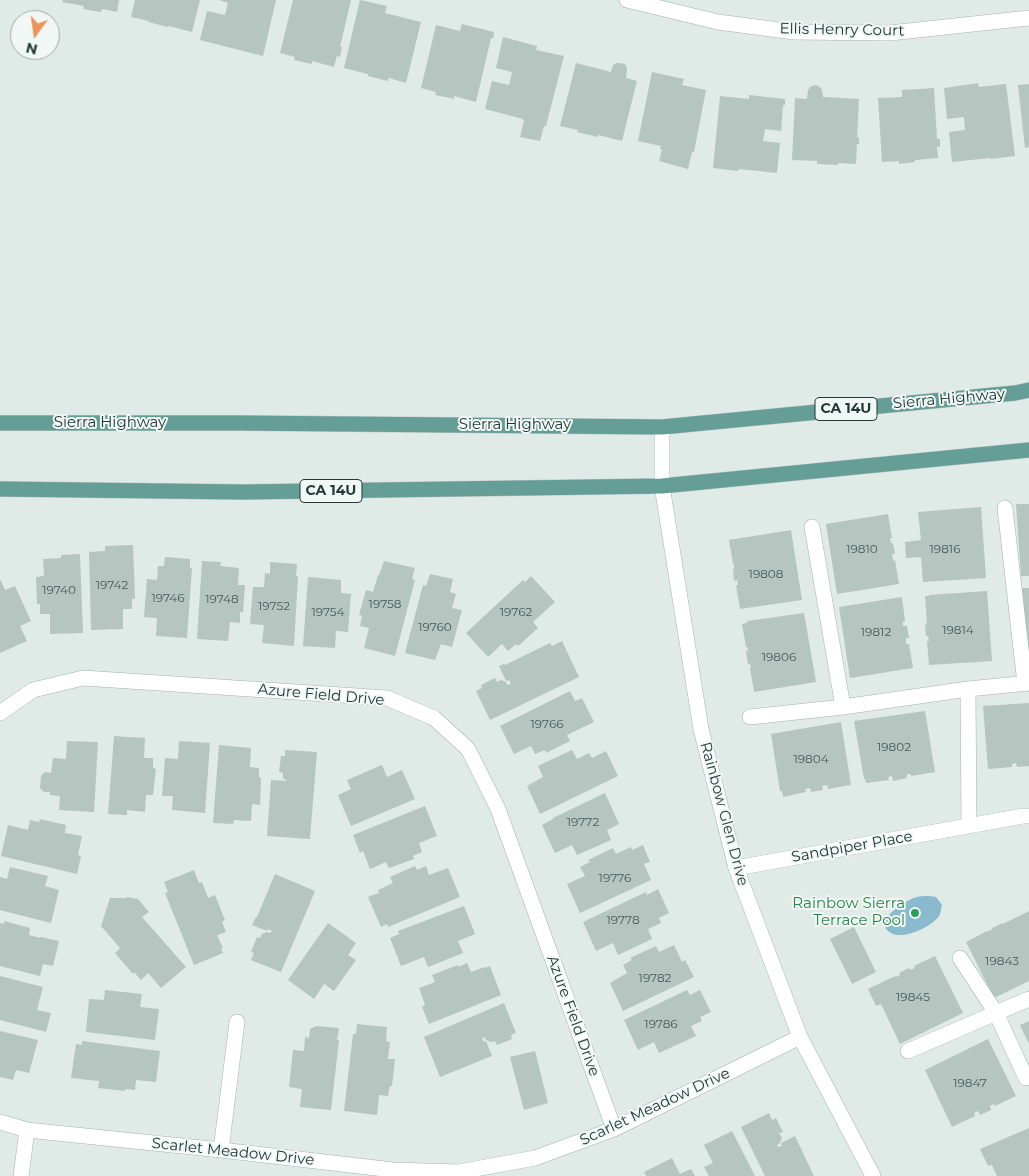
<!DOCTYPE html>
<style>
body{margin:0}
#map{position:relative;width:1029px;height:1176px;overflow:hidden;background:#e0eae7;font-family:Montserrat,sans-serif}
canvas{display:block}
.north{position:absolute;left:10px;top:10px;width:50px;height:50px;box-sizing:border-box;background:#f0f7f4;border:1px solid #9daba8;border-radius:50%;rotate:194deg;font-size:14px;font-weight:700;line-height:20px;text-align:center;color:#213a36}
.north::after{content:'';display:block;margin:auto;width:18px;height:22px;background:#ed925b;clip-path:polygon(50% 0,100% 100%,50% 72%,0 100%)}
</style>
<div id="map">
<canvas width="1029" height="1176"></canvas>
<div class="north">N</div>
</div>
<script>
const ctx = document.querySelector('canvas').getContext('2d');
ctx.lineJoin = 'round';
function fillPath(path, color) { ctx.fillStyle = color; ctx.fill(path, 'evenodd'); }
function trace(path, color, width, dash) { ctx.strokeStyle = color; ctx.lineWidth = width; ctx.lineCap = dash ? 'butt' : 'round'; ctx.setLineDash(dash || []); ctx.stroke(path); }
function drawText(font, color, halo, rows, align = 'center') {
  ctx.font = font + ' Montserrat,sans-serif'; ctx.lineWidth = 4; ctx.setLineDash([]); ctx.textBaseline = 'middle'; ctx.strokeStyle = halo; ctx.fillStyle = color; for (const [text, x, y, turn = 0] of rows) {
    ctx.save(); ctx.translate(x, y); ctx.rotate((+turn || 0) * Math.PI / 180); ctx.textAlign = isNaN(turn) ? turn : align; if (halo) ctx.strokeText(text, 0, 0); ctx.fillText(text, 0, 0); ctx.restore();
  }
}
const water = new Path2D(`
 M929,896L936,897L942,905C941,909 941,912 939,916C931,928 898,943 887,930C877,918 905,901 914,898C919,896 924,896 929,896Z`);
const building = new Path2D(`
 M63,0H119L117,12L102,9L101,12L83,9L84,6L62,2Z
 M135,0H200L192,32L169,26L168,27L148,22L149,21L131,17Z
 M219,0H276L263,56L200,40L207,11L225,15L228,3Z
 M293,0H351L340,47H342L340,57L337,56L334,67L312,61V64L294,60L295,57L280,53Z
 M360,0L387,6L385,13L421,22L406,83L389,78L388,81L368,76V74L344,68Z
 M462,24L494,32L493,39L491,38L476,102L454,96V99L435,95L436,92L421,88L436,25L460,31Z
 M503,37L537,46L536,50L564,56L546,126H544L540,141L520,137L524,121L523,120V119L485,109L492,81L509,85L512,72L496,68Z
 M576,63L611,72L613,65L616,63H620L625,64L627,68L626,78L637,81L622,141L598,135V137L577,132L578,130L560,126Z
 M652,72L684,79L682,85L706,90L694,152H692L688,169L659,161L662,150L660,149L661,146L638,141Z
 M978,83L979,87L1006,84L1015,156L990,159V158L952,162L949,132L965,130L964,117L947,119L944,88Z
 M1029,84V147L1025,148L1018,85Z
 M816,85L820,87L822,90L823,97L859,99L857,137H859V144H857L856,164L838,163V165L817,164V161L792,160L795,98L807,99L808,90L811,86Z
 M934,88L937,139H940V147H937L938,158L915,160V162L899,164V161L882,162L878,98L902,97V90Z
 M749,95L785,99V105H783L781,131L765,129L763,141L780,143L777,173L739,169L738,171L713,168L720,96L749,99Z
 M1016,504H1029V576H1021Z
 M981,507L986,578L923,582L921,557L906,558L905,542L921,540L918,512Z
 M888,514L892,538H890L891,543H893L895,554H892L893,561L895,560L899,584L837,594L826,524Z
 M791,530L802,600L740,609L736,585H738L737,580L734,581L733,568H734V564H733L729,540Z
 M133,545L135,599H132V609H123V629L91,630L89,552L105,551V546Z
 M80,554L83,633L50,634V614H40V604H37L36,577L44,576L43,559L61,558V555Z
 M165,557L190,559V568H192L187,638L156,636L157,618L144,617L147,579L157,580L158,566H164Z
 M202,561L221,562L220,566L239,568L238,585H245L243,612H240V623L230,622L228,641L197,639Z
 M384,561L415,568L412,579L415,580L395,656L364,648L369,628L360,626L362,616L359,615L366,590L373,592L378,575H379Z
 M270,562L297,564L296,576H298L294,646L262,643L264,625L250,624L253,587H264L265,573L270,574Z
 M430,574L453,579L450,592L456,594L452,608L462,610L452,647L441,644L435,660L405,653L423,585L426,586Z
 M531,576L555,602L533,622L538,628L518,646L516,644L508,651L502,644L488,657L466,633L523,580L525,582Z
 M308,577L341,580V593L351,594L348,632L336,631L335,648L303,646Z
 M0,579L5,590L15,586L31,621L20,626L27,641L0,653Z
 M1022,588H1029V659H1027Z
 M987,591L992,661L929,665L927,641H929L928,636H926L925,624H927L925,596H929V595Z
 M902,597L905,621L903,622V626H907L909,638H906V644H909L913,668L850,678L839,607Z
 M804,613L816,682L754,692L750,668H751L750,664H748L746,651H748L747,646L746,647L742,624L747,623V621Z
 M562,641L579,677L490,720L476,691L482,688L481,685L495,678L497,682L501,680L506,682L507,685L511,684L509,680L506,681L499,666L504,664L505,665L550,643L552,646Z
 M570,691L575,701L582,698L594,722L567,735L570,741L546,753L545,750L535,754L531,746L514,754L500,726Z
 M1029,703V766L1017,767L1016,763L1012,764V767L988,769L983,706Z
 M925,711L935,772L911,776V774H907V778L893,781L892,776L888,777L889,780L866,783L865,779H864L854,721Z
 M841,722L851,785L828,789L827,785L822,786L823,790L811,792L810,788L805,789L806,792L783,797L782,791H780L771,734Z
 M114,736L145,738L144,758H153V768L156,769L153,795H146L145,812L127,810V815L108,814Z
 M67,741L98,742L94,812L59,810L60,796L50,795V792H44L40,788L41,776L45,772L51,773L53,758L66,759Z
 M179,741L210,743L205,813L172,810L173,796H162L165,758L178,759Z
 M219,745L251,748L250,767L259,768V777L261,778L260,805L252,804L251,821L234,820L233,824L213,823Z
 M285,750L317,752L310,839L267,836L271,780L287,781L283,778V773L279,772L281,756H285Z
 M572,750L577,759L589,753L592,758L606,751L618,776L540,814L527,786L543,777L538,766Z
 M382,765L387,777L402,770L415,799L351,826L338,795L351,789L347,780Z
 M605,793L619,824L607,830L611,840L577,855L572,845L555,853L542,825L553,819V818Z
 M425,806L437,836L419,843L422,852L413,856L414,859L389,868L386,862L370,869L363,851L360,853L353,835Z
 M40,819L66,825L65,833L82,836L78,855L81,856L77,874L1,856L8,825L28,830L30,820L39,822Z
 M643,845L650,862L644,864L651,880L580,913L567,884L585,876L580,867L590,862L588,860L613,848L616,854L631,847L632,850Z
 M415,866L417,870L426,866L429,875L448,868L460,897L388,927L387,924L381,927L368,897L379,893L378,890L393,883L390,877Z
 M10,867L48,876L45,886L59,890L51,923L0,910V877L7,879Z
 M194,870L199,883L202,882L208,898L215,895L225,920L222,922L226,932L217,935L223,948L221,949L223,953L194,965L165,893L168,892L164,882Z
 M275,874L315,891L281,972L251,960L254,953L251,952L257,937L260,938L262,934L267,932L270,933L272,931L268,929L267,931L252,925L256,917H257Z
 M658,889L669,913L659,918L661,923L648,929L652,939L618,955L613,943L596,951L583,922L646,892L647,895Z
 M126,897L138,899L149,912L142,917L186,967L161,988L148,973L141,980L134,972L133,974L115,953L120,948L101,926L110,898H126Z
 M464,906L475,934L458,941L463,953L428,967L424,957L401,966L390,938L399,934L398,931Z
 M1029,911V981L994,998L966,942L987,931V932L993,929L992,928L1003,923V924Z
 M4,921L30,928L29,935L40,938L41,937L59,941L53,966L43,964L40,976L0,966V923L4,924Z
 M328,923L356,943L348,955L356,960L334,991L324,984L314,999L288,980Z
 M854,927L876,972L852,984L830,939Z
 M674,945L682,962L685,960L694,977L623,1011L610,983L627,973L623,965L632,960L630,958L656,946L659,952Z
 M935,956L963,1013L900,1044L881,1004L876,1006L868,989L895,976L896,977L900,975L899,973L909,968L910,970L915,968L914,966Z
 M467,963L471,972L485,967V968L490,966L501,995L429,1024L422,1007L425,1005L419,988L435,982L432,975L458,965V967Z
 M0,976L43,987L37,1010L51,1013L46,1032L0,1020Z
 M105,990L142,994L140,1007L159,1009L155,1040L86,1032L89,999L104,1000Z
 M687,990L690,995L700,990L711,1012L700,1017L702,1021L691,1026L696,1036L659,1053L654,1042L638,1050L624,1020Z
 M504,1003L516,1033L511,1035L512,1039L497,1045L495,1041L491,1042L486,1040L485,1037L482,1038L484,1042L486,1041L492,1056L440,1077L424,1037Z
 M1029,1021V1044L1020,1025Z
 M357,1024L387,1027L386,1041L390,1042L388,1059H395L392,1086H390L388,1096L379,1095L377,1115L344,1111L353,1034H356Z
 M316,1026L339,1028L337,1040H339L331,1110L300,1107L302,1089L289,1087L293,1050L304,1051L305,1037L309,1038L310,1029Z
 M0,1031L38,1040L29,1073L16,1070L13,1080L0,1077Z
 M988,1039L1016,1096L995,1106L994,1104L990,1106L991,1110L980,1115L978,1111L974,1113L975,1116L952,1127L925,1070Z
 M82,1041L160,1051L156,1082L136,1080L135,1090L125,1089V1091L98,1088L99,1081L71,1078L76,1044L82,1045Z
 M535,1051L548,1103L524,1110L510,1057Z
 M769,1113L772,1120L776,1118L783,1132L779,1133L782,1138L780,1143L777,1145L778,1147L782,1146L781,1143L795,1136L814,1176H765L741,1127Z
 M1029,1128V1176H997L992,1165L988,1166L980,1149Z
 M732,1131L755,1176H709L704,1167L713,1163L704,1145Z
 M672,1158L680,1174L691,1169L695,1176H646L644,1172Z`);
const street = new Path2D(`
 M627,0L718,22L794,32L890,33L1029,18
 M1005,508L1025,684
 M812,527L843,707
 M968,689L969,826
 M0,713L33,690L83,678L387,698L434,718L468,749L498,809L614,1129
 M750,717L843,707L968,689L1029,683
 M736,868L1023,816H1029
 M960,958L996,1013L1026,1078
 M908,1051L996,1013L1029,999
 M0,1122L27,1130L221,1150L393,1170L459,1172L535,1158L614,1129L800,1037
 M221,1150L237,1022
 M21,1176L27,1130`);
const secondary = new Path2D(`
 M662,427V486L701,729L736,868L800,1037L873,1176`);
const primary = new Path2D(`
 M0,423H240L662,427L1015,393L1029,390
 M0,489L243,492L662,486L1029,450`);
const markers = [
 [915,913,5,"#2e9e5b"]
];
const numberNames = [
 ["19810",862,549],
 ["19816",945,549],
 ["19808",766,574],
 ["19742",112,585],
 ["19740",59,590],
 ["19746",168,598],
 ["19748",222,599],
 ["19758",385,604],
 ["19752",274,606],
 ["19754",328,612],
 ["19762",516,612],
 ["19760",435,627],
 ["19814",958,630],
 ["19812",876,632],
 ["19806",779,657],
 ["19766",547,724],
 ["19802",894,747],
 ["19804",811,759],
 ["19772",583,822],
 ["19776",615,878],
 ["19778",623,920],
 ["19843",1002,961],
 ["19782",655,978],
 ["19845",913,997],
 ["19786",661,1024],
 ["19847",970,1083]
];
const shields = [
 [846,409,62],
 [331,491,62]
];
const shieldNames = [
 ["CA 14U",846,409],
 ["CA 14U",331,491]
];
const streetNames = [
 ["Ellis Henry Court",842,30,1],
 ["Sierra Highway",949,399,-5],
 ["Sierra Highway",110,423],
 ["Sierra Highway",515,425],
 ["Azure Field Drive",321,695,5],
 ["Rainbow Glen Drive",724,814,75],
 ["Sandpiper Place",852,847,-10],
 ["Azure Field Drive",573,1016,70],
 ["Scarlet Meadow Drive",655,1107,-25],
 ["Scarlet Meadow Drive",233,1152,6]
];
const leisureNames = [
 ["Rainbow Sierra",905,904],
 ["Terrace Pool",905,921]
];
fillPath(water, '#89bace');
fillPath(building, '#b5c5c0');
trace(street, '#a3b2ae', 16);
trace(secondary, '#9fb6b0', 16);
trace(primary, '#bcc4c3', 16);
trace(street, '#fff', 15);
trace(secondary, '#fff', 15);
trace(primary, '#659e97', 15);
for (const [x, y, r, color] of markers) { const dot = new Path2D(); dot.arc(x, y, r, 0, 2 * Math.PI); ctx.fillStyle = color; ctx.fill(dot); trace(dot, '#f0f7f4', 2); }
drawText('12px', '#465d58', null, numberNames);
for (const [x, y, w] of shields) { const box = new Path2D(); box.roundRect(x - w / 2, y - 11.5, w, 23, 4); ctx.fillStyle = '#f0f7f4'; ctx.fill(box); trace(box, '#213a36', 1); }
drawText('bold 14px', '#213a36', null, shieldNames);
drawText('15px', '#213a36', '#f0f7f4', streetNames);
drawText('15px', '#27864d', '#f0f7f4', leisureNames, 'right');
</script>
